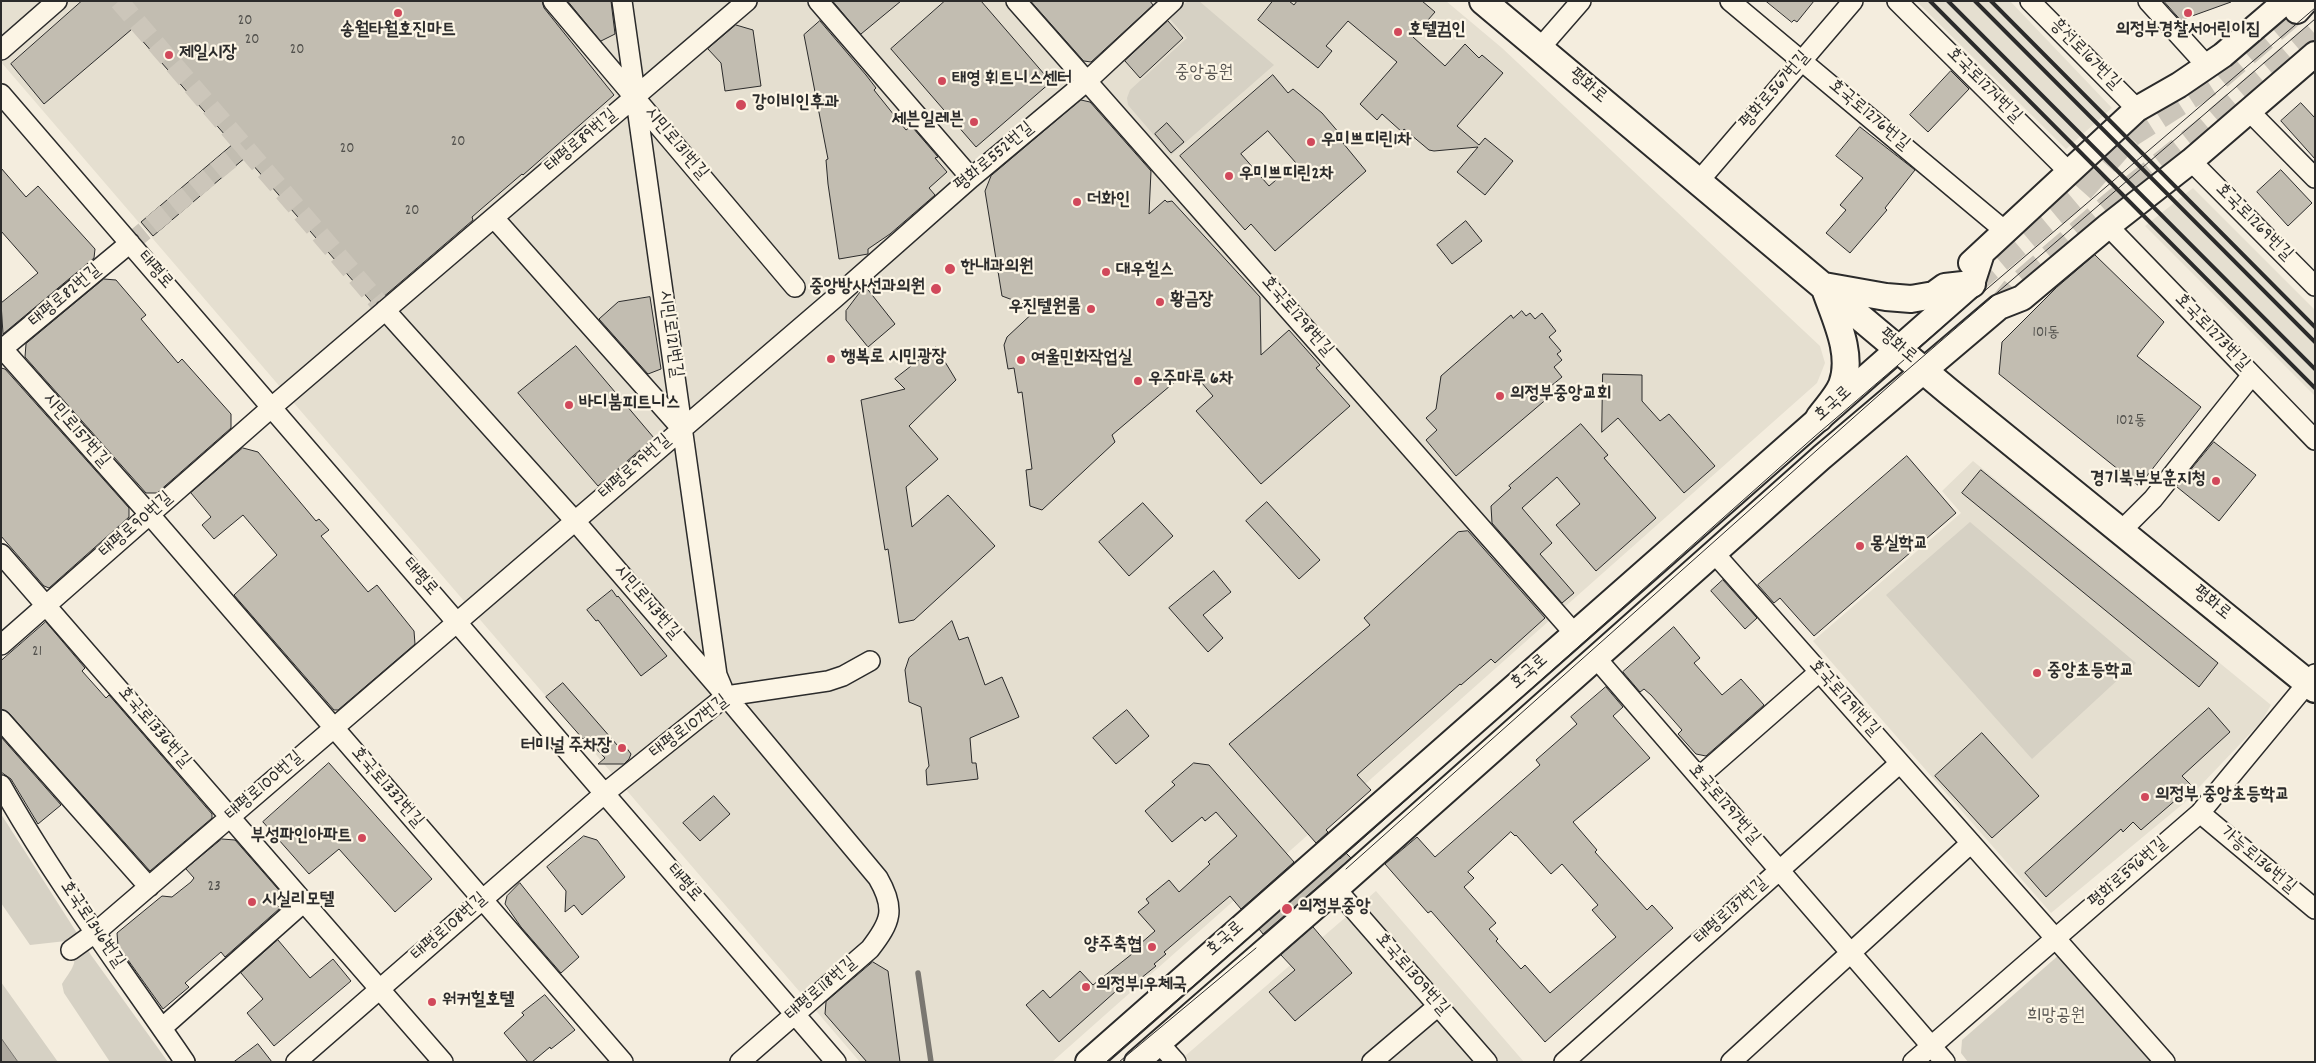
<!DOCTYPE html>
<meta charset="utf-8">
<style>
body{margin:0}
#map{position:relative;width:2316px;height:1063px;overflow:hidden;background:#f4edde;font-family:Dekko,sans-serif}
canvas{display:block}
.frame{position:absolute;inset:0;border:2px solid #2b2b2b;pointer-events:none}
</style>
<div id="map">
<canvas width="2316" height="1063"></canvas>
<div class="frame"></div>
</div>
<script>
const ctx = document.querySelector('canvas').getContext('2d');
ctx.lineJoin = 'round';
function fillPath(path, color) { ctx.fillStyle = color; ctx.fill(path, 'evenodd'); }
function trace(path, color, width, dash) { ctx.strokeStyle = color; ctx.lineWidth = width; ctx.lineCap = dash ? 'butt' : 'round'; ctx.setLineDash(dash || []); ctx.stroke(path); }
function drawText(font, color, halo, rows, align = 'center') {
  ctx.font = font + ' Dekko,"Poor Story",sans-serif'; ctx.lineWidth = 4.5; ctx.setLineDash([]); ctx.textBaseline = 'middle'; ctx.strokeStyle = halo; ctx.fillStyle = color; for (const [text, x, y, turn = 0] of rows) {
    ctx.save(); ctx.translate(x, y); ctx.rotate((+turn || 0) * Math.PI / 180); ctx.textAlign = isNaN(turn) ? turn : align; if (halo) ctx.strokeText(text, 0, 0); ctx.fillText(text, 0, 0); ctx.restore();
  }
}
const built = new Path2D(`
 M1,1H1446L1502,48L1820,346L1825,363L1817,383L1052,1062H860L1,62Z
 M1916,1H2010L2112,108L2066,149Z
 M2193,188L2315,310V396L2145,226Z
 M1973,461L2271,705L2261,722L2184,803L2051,913L1813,641L1961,513L1942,491Z
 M1376,891L1524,1062H1190L1185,1056Z`);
const green = new Path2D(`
 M1188,1H1199L1274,65L1171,155L1128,105L1127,98L1130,90L1187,38L1169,18Z
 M1970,522L2136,663L2032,759L1886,595Z
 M1,814L91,955L168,1062H110L64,993L62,984C74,965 81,961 66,941L30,945L1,903Z
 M2060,954L2155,1062H1968L1961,1053L1962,1040Z
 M1,982L58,1062H1Z`);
const water = new Path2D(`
 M1,1038L18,1062H1Z`);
const stream = new Path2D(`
 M918,973L931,1062`);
const building = new Path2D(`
 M82,1H542L544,8L614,95L523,175L522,174L480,210L472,217L473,220L374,305L246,157L153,236L141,222L233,144L132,29L44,104L11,64Z
 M568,1H611L615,34L601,41Z
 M833,1H901L861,34Z
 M945,1H981L1051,82L976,147L891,49Z
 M1031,1H1150L1153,5L1091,62L1084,61Z
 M1273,1H1289L1294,5L1297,1H1422L1435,12L1413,37L1445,66L1465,44L1479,58L1482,55L1503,73L1457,126L1479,145L1485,138L1513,161L1485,195L1457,172L1478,147L1434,151L1429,150L1404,129L1402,132L1382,114L1377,120L1360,104L1397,62L1348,21L1326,46L1332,51L1318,68L1258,20Z
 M1766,1H1814L1797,22L1794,20L1792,22Z
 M2164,1H2231V2L2181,20Z
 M820,21L866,75L876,88L874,90L906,130L910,127L913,128L938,157L935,158L947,172L929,188L935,195L890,234L868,249V254L839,259L828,184L826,160L828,159L804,35Z
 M1168,21L1183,38L1140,78L1125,61Z
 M736,25L753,30L761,86L725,91L721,63L708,49Z
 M1951,71L1969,89L1928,132L1910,115Z
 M1273,75L1288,93L1293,89L1322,113L1346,141L1343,143L1366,171L1275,251L1251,224L1245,230L1180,156ZM1268,131L1296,163L1269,186L1241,154Z
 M1081,100L1090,102L1151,171L1149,214L1165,200L1167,202L1172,201L1260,297L1261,355L1289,330L1320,365L1316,368L1350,406L1261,484L1196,411L1213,396L1190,369L1112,435L1115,442L1042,510L1030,506L1026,470L1032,469L1022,392L1018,393L1014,368L1008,369L1004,345L1007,337L1037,309L1002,296L985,191L991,176Z
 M2301,103L2315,118V159L2281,121Z
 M1167,123L1184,142L1171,153L1155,134Z
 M1860,127L1915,170L1885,208L1887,210L1850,253L1826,233L1846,210L1840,205L1863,178L1836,156Z
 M1,168L26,197L38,186L95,249L94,258L3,334L1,303L38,273L1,231Z
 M2281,170L2312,203L2288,226L2257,192Z
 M1466,221L1482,241L1452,264L1437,245Z
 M2095,255L2164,322L2137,356L2201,407L2139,486L1999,374L2002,342L2056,288Z
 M104,279L116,280L146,315L141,319L178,363L182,359L231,414V428L157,493H146L25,357L26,344Z
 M865,286L895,324L868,347L846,320V311Z
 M650,297L661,369L648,374L599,319L618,302Z
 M1522,311L1526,316L1530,313L1535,319L1542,313L1556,331L1549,337L1561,351L1557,354L1562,360L1554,367L1562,377L1551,386L1549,397L1456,476L1426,440L1437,430L1426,418L1436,409L1441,376L1511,315L1513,318Z
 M576,346L654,438L598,486L518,393Z
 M936,347L956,380L909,426L938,459L906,487L912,527L948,495L995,546L914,620L899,623L888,549L885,550L861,400L905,389L895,379Z
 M1,368L5,369L129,508V517L49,588L44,586L1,536Z
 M1603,374L1642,375V401L1660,421L1669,414L1715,466L1684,493L1618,418L1602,432Z
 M1581,424L1608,455L1604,458L1656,518L1596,571L1556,525L1580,504L1557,477L1522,508L1552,543L1540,554L1574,593L1562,603L1492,523L1491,506L1511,488L1509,486Z
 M2214,442L2256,475L2219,521L2177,487Z
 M243,448L258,452L316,521L319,519L329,530L321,536L368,592L377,585L414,631L415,644L338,710H334L234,595L277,555L243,515L214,539L202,525L211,517L191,493Z
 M1907,456L1956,513L1814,636L1780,598L1774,603L1758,585Z
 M1981,470L2218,663L2199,687L1962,493Z
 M1267,502L1320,560L1299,579L1246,521Z
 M1143,503L1173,536L1129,576L1099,542Z
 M1468,531L1545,618L1495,663L1491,659L1461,685L1460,684L1357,775L1371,790L1326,830L1328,832L1316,843L1229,744L1370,625L1364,618L1458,532Z
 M1214,571L1231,592L1203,615L1223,638L1208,652L1169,608Z
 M1723,580L1757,618L1745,629L1711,591Z
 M612,590L617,597L618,596L667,656L641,676L598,620L596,621L587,610Z
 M952,621L959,640L968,637L985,685L1002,677L1019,717L970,738L972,763H976L978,779L927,785L926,770L929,766L921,707L909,702L905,670L909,658Z
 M46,622L85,668L82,671L106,698L109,695L212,814V818L150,871L9,713L1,709V661Z
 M1674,627L1700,658L1694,663L1722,695L1741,679L1764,705L1706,756L1696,754L1678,734L1682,730L1651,695L1644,689L1640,692L1623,672Z
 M563,683L618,746L623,743L631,754L629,759L624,764H598L605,758L585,737L583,739L546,697Z
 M1606,687L1623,707L1613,716L1650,758L1573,822L1597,850L1595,852L1647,910L1652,905L1673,928L1545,1042L1431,911L1428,913L1385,864L1417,837L1435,857L1540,765L1536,760L1577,724L1571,717ZM1511,832L1515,836L1516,835L1551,874L1562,864L1598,905L1592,910L1616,937L1550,993L1525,965L1521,969L1496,941L1498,939L1489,929L1496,923L1464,887L1474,878L1468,872Z
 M2209,708L2230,732L2182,776L2192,786L2141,830L2133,822L2123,832L2121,829L2046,897L2025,873Z
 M1127,710L1149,736L1116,764L1093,738Z
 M1982,733L2039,796L1992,838L1935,776Z
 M1,737L61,805L38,824L11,779L1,772Z
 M329,763L432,879L395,912L339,849L309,874L263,822Z
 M1194,763L1209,765L1294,862L1241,909L1230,896L1164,952L1166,954L1154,964L1156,966L1135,983L1128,987L1125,983L1059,1042L1026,1005L1043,990L1050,998L1080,971L1093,985L1142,946L1140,944L1155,931L1138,912L1149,903L1146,899L1169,880L1179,892L1210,864L1208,862L1237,836L1216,812L1205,821L1202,817L1172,842L1145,811L1175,785L1172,782Z
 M714,796L730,814L700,841L683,823Z
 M584,836L597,840L625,877L582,915L574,905L565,912L566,891L547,867Z
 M222,839L235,840L284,896L275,903L280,908L225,957L221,952L185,983L189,987L163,1009L118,946L117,933L162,896L172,897L191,882L194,878L186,869Z
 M1346,853L1351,858L1263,934L1259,929Z
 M520,883L579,957L561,973L521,927L505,904L507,896Z
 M1313,927L1352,973L1295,1021L1269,992L1295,970L1281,955Z
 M278,940L310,978L333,959L351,981L274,1046L247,1013L263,999L241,973Z
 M873,962L888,971L900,1062H867L825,1014L826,1002Z
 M545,995L575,1030L551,1049L550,1047L532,1062H528L504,1033L524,1015L522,1013Z
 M258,1044L272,1062H234Z`);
const minorTunnel = new Path2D(`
 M119,1L385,310
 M130,243L244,148`);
const tertiaryTunnel = new Path2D(`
 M1972,284L2078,195L2131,135L2218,79L2297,11
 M1999,307L2014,288L2112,203L2202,131L2315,34`);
const minor = new Path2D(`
 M553,1L795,287
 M622,1L717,675L722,687
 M818,1L971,178
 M1016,1L1574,633
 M1730,1L2005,231
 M1897,1L2069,172
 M2030,1L2137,109
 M2148,1L2207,66
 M1540,48L1581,1
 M1,50L57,1
 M1,94L836,1062
 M2250,112L2315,178
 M2191,161L2315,286
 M1699,181L1853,1
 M494,218L682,429
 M2108,226L2315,440
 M385,310L575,521L726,696L878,878C896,909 891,922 870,949L740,1062
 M1,347L150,515L623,1062
 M1,350L130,243
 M2121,531L2153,499L2252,375
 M1,554L443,1062
 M1715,554L2165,1062
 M1,645L272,407L747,1
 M1596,658L1945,1062
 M1,720L149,887
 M1699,777L1819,672
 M1,785C55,881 123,971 185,1062
 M2200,813L2315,909
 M1336,889L1487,1062
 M71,950L96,932L835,298L971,178L1087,81L1173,1
 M162,1028L304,902
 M1159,1043L1176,1062
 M296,1062L605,793L726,696L828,681L843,676L870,661
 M1372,1062L1438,1006
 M1564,1062L1900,763
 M1731,1062L1971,843
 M1913,1062L2200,813L2315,674`);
const tertiary = new Path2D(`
 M2297,11L2306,1
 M1971,263L2137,109L2179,85L2223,55L2286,1
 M1088,1062L1972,284L1982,253
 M1137,1062L1336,889L1822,457L1999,307L2022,298L2108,226L2191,161L2315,54`);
const secondary = new Path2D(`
 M1483,1L1948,391L2315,689
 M1819,418C1827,407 1837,397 1842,385C1854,353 1834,316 1824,286L1886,297L1911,299L1934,295L1945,287L1972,284`);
const tram = new Path2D(`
 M1340,859L1814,437L2315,8
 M1346,869L1898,378L2315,19
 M1106,1062L1247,939
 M1119,1062L1256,948`);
const rail = new Path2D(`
 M1930,1L2315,388
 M1948,1L2315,369
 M1975,1L2315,342
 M1991,1L2315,327`);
const markers = [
 [398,13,5,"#d1495b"],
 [2188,13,5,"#d1495b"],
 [1398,32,5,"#d1495b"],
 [169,55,5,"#d1495b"],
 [942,81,5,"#d1495b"],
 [741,105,6,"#d1495b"],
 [974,122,5,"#d1495b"],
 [1311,142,5,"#d1495b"],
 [1229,176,5,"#d1495b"],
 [1077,202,5,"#d1495b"],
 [950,269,6,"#d1495b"],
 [1106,272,5,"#d1495b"],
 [936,289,6,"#d1495b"],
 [1160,302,5,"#d1495b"],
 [1091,309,5,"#d1495b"],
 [831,359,5,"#d1495b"],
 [1021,360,5,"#d1495b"],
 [1138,381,5,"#d1495b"],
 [1500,396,5,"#d1495b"],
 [569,405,5,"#d1495b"],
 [2216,481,5,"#d1495b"],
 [1860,546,5,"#d1495b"],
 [2037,673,5,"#d1495b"],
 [622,748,5,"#d1495b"],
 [2145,797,5,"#d1495b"],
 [362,838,5,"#d1495b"],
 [252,902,5,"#d1495b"],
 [1287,909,6,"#d1495b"],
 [1152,947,5,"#d1495b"],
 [1086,987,5,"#d1495b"],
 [432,1002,5,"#d1495b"]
];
const numberNames = [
 ["20",245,22],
 ["20",252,41],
 ["20",297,51],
 ["20",458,143],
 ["20",347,150],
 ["20",412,212],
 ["101동",2046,334],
 ["102동",2131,422],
 ["21",37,653],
 ["23",214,888]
];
const poiNames = [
 ["송월타월호진마트",398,32,"center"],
 ["호텔컴인",1408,32],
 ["의정부경찰서어린이집",2188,32,"center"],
 ["제일시장",179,55],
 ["태영 휘트니스센터",952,81],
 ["강이비인후과",752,105],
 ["세븐일레븐",964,122,"right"],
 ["우미쁘띠린1차",1321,142],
 ["우미쁘띠린2차",1239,176],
 ["더화인",1087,202],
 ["한내과의원",961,269],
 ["대우힐스",1116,272],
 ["중앙방사선과의원",925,289,"right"],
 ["황금장",1170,302],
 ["우진텔원룸",1081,309,"right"],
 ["행복로 시민광장",841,359],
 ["여울민화작업실",1031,360],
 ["우주마루 6차",1148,381],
 ["의정부중앙교회",1510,396],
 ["바디붐피트니스",579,405],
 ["경기북부보훈지청",2206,481,"right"],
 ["몽실학교",1870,546],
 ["중앙초등학교",2047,673],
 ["터미널 주차장",612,748,"right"],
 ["의정부 중앙초등학교",2155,797],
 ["부성파인아파트",352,838,"right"],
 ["시실리모텔",262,902],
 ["의정부중앙",1298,909],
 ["양주축협",1142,947,"right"],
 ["의정부1우체국",1096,987],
 ["워커힐호텔",442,1002]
];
const streetNames = [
 ["흥선로167번길",2084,55,45],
 ["호국로1274번길",1983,86,45],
 ["평화로",1587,87,40],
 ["평화로567번길",1776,91,-49],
 ["호국로1276번길",1868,116,40],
 ["태평로89번길",582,142,-40],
 ["시민로131번길",675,144,50],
 ["평화로552번길",995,158,-40],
 ["호국로1269번길",2253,223,45],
 ["태평로",154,271,49],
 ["태평로82번길",66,297,-40],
 ["호국로1298번길",1296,317,49],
 ["호국로1273번길",2211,333,46],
 ["시민로121번길",669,334,82],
 ["평화로",1897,347,40],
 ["호국로",1834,405,-42],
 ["시민로157번길",75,431,49],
 ["태평로99번길",636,468,-41],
 ["태평로90번길",137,526,-41],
 ["태평로",419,578,49],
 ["시민로143번길",646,603,49],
 ["평화로",2211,604,39],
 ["호국로",1530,673,-41],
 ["호국로1291번길",1843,699,48],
 ["호국로1336번길",153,728,49],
 ["태평로107번길",690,728,-37],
 ["태평로100번길",265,787,-41],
 ["호국로1332번길",386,788,49],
 ["호국로1297번길",1723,805,49],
 ["가능로136번길",2257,861,40],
 ["평화로596번길",2129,874,-41],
 ["태평로",683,884,49],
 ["태평로137번길",1732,912,-42],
 ["호국로1346번길",91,925,56],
 ["태평로108번길",450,928,-41],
 ["호국로",1226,940,-41],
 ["호국로1309번길",1411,975,49],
 ["태평로118번길",822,990,-41]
];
const parkNames = [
 ["중앙공원",1204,75],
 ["희망공원",2056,1018]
];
fillPath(built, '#e5dfd0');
fillPath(green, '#d6d1c4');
fillPath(water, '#afaaa0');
trace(water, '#7a7771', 1);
trace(stream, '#7a7771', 5.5);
fillPath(building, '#c2bdb1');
trace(building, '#2b2b2b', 1);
trace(minorTunnel, '#ccc6ba', 19, [19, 9]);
trace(tertiaryTunnel, '#ccc6ba', 24, [24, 12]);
trace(minor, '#2b2b2b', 22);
trace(tertiary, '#2b2b2b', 28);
trace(secondary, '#2b2b2b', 30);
trace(minor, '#fcf5e5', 19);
trace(tertiary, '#fcf5e5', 24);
trace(secondary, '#fcf5e5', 26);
trace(tram, '#2b2b2b', 1);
trace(rail, '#2b2b2b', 4);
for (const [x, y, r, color] of markers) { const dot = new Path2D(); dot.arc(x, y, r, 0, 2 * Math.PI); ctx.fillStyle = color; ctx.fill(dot); trace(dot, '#fcf5e5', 2); }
drawText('15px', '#51504c', null, numberNames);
drawText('bold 18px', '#2b2b2b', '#fcf5e5', poiNames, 'left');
drawText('18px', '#2b2b2b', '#fcf5e5', streetNames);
drawText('18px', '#565451', '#fcf5e5', parkNames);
</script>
